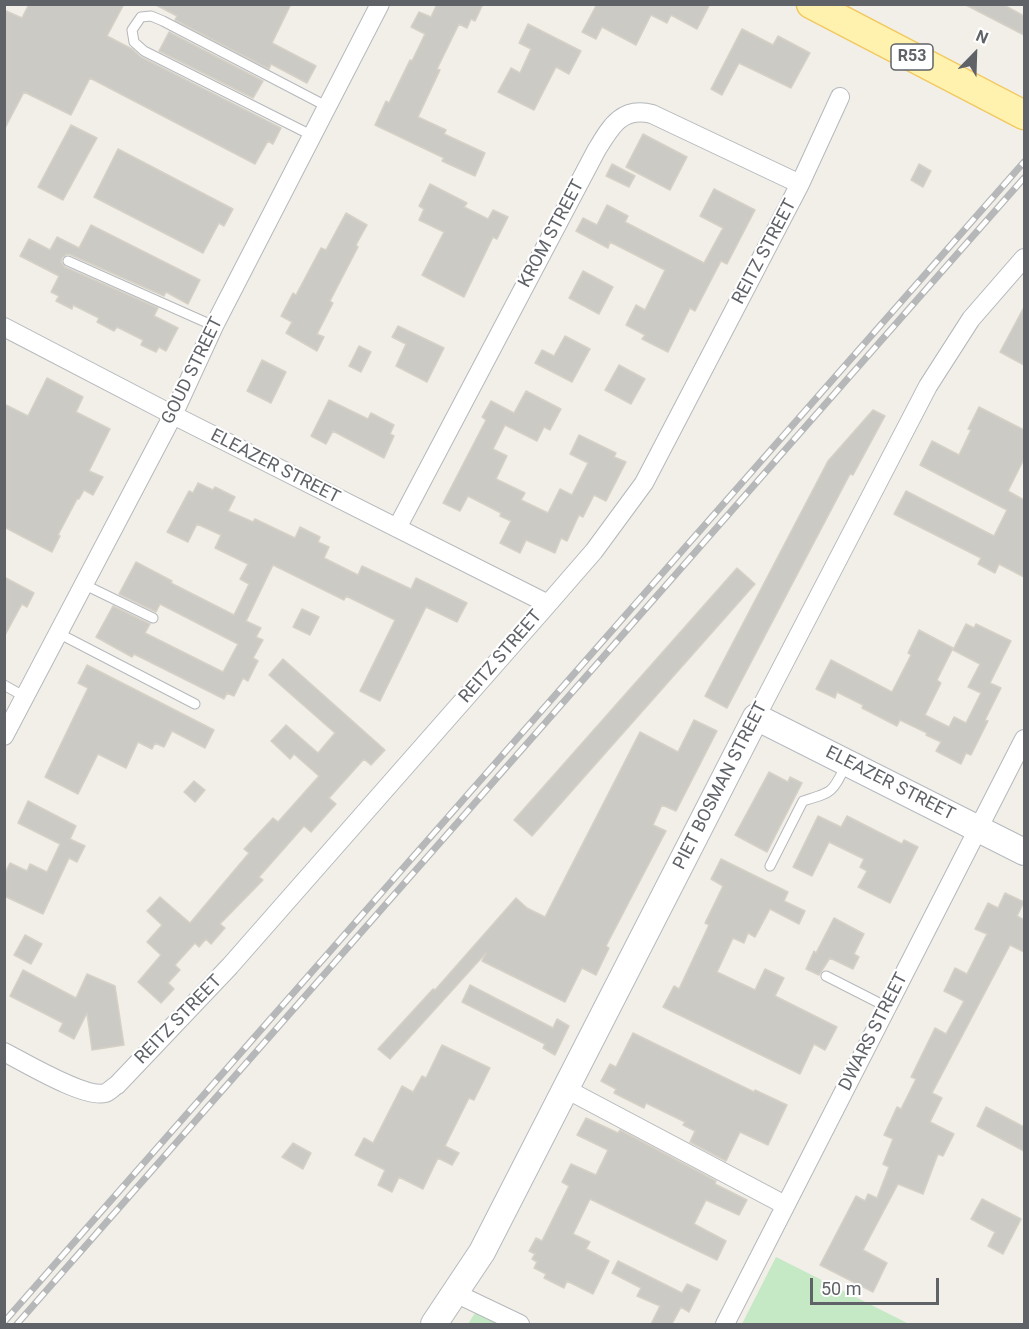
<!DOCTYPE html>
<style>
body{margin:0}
#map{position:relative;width:1029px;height:1329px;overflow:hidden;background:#f1efe8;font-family:Roboto,sans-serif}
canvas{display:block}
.frame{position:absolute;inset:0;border:6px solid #5f6368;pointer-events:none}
.north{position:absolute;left:945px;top:24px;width:60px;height:60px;-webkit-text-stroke:4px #fff;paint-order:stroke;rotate:23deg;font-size:16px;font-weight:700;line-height:24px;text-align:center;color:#5f6368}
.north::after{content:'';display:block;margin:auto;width:21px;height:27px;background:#5f6368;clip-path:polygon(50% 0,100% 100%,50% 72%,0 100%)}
.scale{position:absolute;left:810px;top:1278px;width:129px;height:27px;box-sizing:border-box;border:3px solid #5f6368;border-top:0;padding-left:8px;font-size:18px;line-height:21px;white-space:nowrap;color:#5f6368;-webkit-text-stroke:4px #fff;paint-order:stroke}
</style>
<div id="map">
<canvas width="1029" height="1329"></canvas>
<div class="frame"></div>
<div class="north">N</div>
<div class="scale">50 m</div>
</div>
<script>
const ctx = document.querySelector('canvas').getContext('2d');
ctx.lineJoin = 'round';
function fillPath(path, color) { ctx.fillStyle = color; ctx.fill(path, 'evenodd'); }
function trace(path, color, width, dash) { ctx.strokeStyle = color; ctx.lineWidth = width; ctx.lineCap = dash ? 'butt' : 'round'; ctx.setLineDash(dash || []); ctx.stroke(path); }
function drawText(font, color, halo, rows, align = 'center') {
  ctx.font = font + ' Roboto,sans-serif'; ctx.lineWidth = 4.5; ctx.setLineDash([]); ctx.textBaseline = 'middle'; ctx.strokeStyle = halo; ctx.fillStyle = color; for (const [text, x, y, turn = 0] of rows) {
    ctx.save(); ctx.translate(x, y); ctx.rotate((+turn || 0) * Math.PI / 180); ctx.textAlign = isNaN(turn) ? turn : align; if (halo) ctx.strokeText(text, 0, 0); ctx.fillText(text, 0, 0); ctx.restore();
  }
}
const green = new Path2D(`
 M776,1257L909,1324H742Z
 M475,1313L498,1324H468Z`);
const building = new Path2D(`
 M29,4H124L107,36L132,49L141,57L281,128L273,144L268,141L255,164L90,78L71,115L24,92L4,130V10L22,18Z
 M154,4H291L272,43L316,66L307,83L271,64L269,69L175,20L177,16Z
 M437,4H483L475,21L471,19L467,28L459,24L437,69L440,70L418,117L446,130L444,134L485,153L475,176L442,161L444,158L375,125L386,101L389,103L410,60L412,61L425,34L411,27L419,12L431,17Z
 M597,4H710L697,29L671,15L667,23L651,15L636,45L602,27L596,39L582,32Z
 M964,4H1002L1024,16V35Z
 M528,24L581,51L569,74L556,67L534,110L498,92L511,68L520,73L531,49L519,43Z
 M742,29L773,45L778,36L810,53L791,88L739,63L722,95L711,89Z
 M169,32L263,81L253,98L159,51Z
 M71,125L97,138L63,200L38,187Z
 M643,134L687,157L670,190L626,167Z
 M118,149L233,209L224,226L219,223L203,253L94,197Z
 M612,164L635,176L629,187L606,176Z
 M919,164L931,171L923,187L911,180Z
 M430,184L467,203L464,207L488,219L493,210L508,217L497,239L493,237L464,297L422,275L444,232L419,220L424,209L419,206Z
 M714,189L755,210L727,264L721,261L695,311L690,308L668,352L642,339L645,335L626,325L636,305L645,310L665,270L610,242L608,248L576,231L583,218L597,225L607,205L628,216L625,222L704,263L723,228L700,216Z
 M346,213L367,225L356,245L358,247L330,301L333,303L317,334L324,337L317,351L286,333L292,322L281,316L293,293L296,295L321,248L326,250Z
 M91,225L200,280L188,304L166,292L164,296L71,255L67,254L62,258L61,262L65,267L158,308L154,316L178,328L166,351L159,347L156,352L141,345L143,340L117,327L114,331L97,322L99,318L73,305L72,309L56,301L59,296L51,292L59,276L20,256L29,239L50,250L57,237L79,248Z
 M583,271L613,287L599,314L569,298Z
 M1024,307V365L1000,352Z
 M398,326L444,348L427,382L396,366L406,344L392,337Z
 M565,336L590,349L572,382L535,363L542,350L554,356Z
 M359,346L371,352L361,372L349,366Z
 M262,360L286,372L271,403L247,391Z
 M619,365L645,379L631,404L605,390Z
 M47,378L83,397L76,412L110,429L89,471L103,477L93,495L84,490L79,499H77L58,535L60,536L52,552L4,527V404L28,416Z
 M526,391L561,409L550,430L544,427L537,441L505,425L493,449L507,456L496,479L525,493L521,500L548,513L560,489L572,495L588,463L570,454L579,435L616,453L614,457L626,462L606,501L594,495L583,517L579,515L567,541L561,538L555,553L526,540L520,553L500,543L511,521L500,516L501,513L468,496L460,511L443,503L486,420L482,417L491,401L514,413Z
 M329,400L368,419L371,413L394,425L390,434L394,436L384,458L333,431L326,444L311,436Z
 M979,407L1024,430V459L1008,491L1024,500V577L999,564L995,573L978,564L981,558L894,514L906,491L994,536L1007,510L920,465L932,441L959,455L971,430L968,429Z
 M873,410L885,416L853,475L850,474L727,708L705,696L828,461Z
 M198,483L213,490L215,487L235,497L228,511L253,522L255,519L295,538L300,527L320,537L318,542L329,547L324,558L358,575L362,566L411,589L416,578L467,603L457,622L426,607L380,701L360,691L395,620L346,596L344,600L273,565L246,621L261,628L256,637L263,640L253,658L258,661L248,681L243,678L234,696L227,693L224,699L134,654L132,657L96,637L113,606L150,624L145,633L223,672L238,644L160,604L156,612L119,594L136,562L172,581L171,583L234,615L249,584L240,579L248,564L215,548L221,535L197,524L188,542L167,532L189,491L193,493Z
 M737,568L755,584L532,836L514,820Z
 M4,577L34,593L27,607L22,604L4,637Z
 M302,609L319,617L310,635L293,627Z
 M966,624L974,628L976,624L1011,641L990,683L1001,688L985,720L988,721L971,755L966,753L961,764L936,751L941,742L926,735L927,733L900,720L897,726L862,708L863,705L837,692L835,698L816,689L831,660L892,692L911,655L908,653L919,630L953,648L937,680L941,683L925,715L949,727L954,717L966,723L981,693L968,687L980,664L953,650Z
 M283,659L385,750L371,765L364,759L329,798L336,804L311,832L304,826L259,877L263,880L220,924L225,928L211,944L206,939L199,947L195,943L175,965L180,970L168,983L174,989L161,1003L138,982L161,955L147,942L162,925L147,911L160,897L190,923L249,853L244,849L273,818L278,822L319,776L294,754L290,759L271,741L286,725L318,753L335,733L269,675Z
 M87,665L214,730L205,748L172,731L164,747L155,743L152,749L138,742L126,768L98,754L78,794L45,777L88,688L78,683Z
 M694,720L717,731L676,811L662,805L653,825L666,831L606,946L609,948L596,975L582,968L565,1002L482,961L486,953L390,1059L378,1049L433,989L435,990L516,898L527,908L545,917L640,732L678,752Z
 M769,772L788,782L790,777L802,783L767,852L735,835Z
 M194,781L205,790L195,802L184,792Z
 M28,801L76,826L70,839L85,846L77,862L69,858L43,914L4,896V875L10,863L27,871L30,864L47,872L60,844L18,823Z
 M818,816L841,827L847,816L902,844L904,840L918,847L890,903L858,887L867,871L860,867L864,859L829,842L812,876L793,867Z
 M721,859L788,892L784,901L805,911L799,924L770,909L755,937L748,933L744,943L733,938L717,972L755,990L765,969L784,978L775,996L837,1027L825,1050L814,1044L800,1074L663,1007L674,986L679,989L709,925L705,923L723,886L711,879Z
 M1005,893L1024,902L1017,916L1024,920V952L1010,945L932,1093L942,1098L930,1122L954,1134L943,1156L938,1154L923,1194L898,1184L863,1250L887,1263L873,1292L820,1265L856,1196L865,1201L868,1194L877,1198L889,1167L883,1164L893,1139L884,1135L897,1107L901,1109L916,1079L911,1077L935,1028L946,1034L964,1001L944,991L955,968L967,974L987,934L975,929L988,903L998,908Z
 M834,918L864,934L854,954L859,957L853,969L830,958L819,975L806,969L814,951L816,953Z
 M25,935L42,944L31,964L14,955Z
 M23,970L76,998L87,974L115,986L124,1045L92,1050L87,1013L74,1039L59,1031L63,1023L10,996Z
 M470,985L553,1028L557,1019L569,1026L555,1055L543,1048L545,1044L462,1002Z
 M633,1033L754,1092L755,1090L787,1105L768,1145L740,1132L726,1161L690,1142L695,1131L683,1125L685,1122L646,1103L644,1108L614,1093L616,1089L601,1081L610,1064L616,1067Z
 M442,1045L490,1068L474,1100L469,1098L445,1146L459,1153L452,1165L438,1158L423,1189L399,1177L392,1192L378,1185L385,1170L355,1155L364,1138L373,1143L402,1086L413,1092L422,1076L426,1078Z
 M986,1107L1024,1127V1151L977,1126Z
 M586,1118L618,1133L620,1130L716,1181L715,1184L747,1200L739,1215L706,1200L694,1224L726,1241L717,1260L590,1199L573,1234L590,1242L586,1249L609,1261L593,1294L567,1281L564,1288L544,1278L546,1274L534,1268L537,1262L532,1259L535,1254L529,1251L536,1238L542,1241L569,1186L562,1182L571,1164L596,1175L608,1150L577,1135Z
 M293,1143L311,1153L303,1169L282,1157Z
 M982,1199L1021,1219L1003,1254L988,1246L995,1232L971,1219Z
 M618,1261L682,1293L687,1284L700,1290L689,1312L681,1307L672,1324H651L660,1306L637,1296L641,1288L612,1273Z`);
const lane = new Path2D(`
 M313,136L144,51L134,42L132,30L141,17L151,16L163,21L328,107
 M68,261L214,326
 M83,584L153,618
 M58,633L195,704
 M4,685L25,697
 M770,866L803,801C833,792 832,793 846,765
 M826,976L887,1007`);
const street = new Path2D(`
 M4,327L173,415L548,604
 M397,528L596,151C610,128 621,106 652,114L800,184
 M756,717L928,386L971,319L1024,258
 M4,736L173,415L214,326L380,4
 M4,1052C24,1062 85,1099 105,1093C109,1092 113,1087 117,1085L230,966L548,604L594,551L644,483L800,184L840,97
 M566,1089L785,1205
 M455,1293L520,1324
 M725,1324L1024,739`);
const secondary = new Path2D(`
 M434,1324L482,1252L756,717L1024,852`);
const primary = new Path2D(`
 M811,4L1024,115`);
const rail = new Path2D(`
 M4,1322L1024,162
 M17,1324L1024,178`);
const shields = [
 [912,57,42]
];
const shieldNames = [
 ["R53",912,57]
];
const streetNames = [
 ["KROM STREET",552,234,-62],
 ["REITZ STREET",765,252,-62],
 ["GOUD STREET",193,371,-64],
 ["ELEAZER STREET",275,467,27],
 ["REITZ STREET",501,657,-49],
 ["ELEAZER STREET",890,784,27],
 ["PIET BOSMAN STREET",721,786,-63],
 ["REITZ STREET",179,1020,-46],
 ["DWARS STREET",874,1032,-63]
];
fillPath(green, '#c5e8c5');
fillPath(building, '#cccac5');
trace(building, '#d6d1c6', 1.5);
trace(lane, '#b5b8bc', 11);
trace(street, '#b5b8bc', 20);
trace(secondary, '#b6babf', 28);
trace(primary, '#f2c960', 31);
trace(lane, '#fff', 9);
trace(street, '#fff', 18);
trace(secondary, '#fff', 26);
trace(primary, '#fff2af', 28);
trace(rail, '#b6b7b8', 7);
trace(rail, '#fff', 4.5, [14]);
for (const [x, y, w] of shields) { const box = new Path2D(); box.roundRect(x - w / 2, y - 13, w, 26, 4.5); ctx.fillStyle = '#fff'; ctx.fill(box); trace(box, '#5f6368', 1.5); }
drawText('bold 16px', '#5f6368', null, shieldNames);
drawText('18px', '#5f6368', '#fff', streetNames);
</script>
